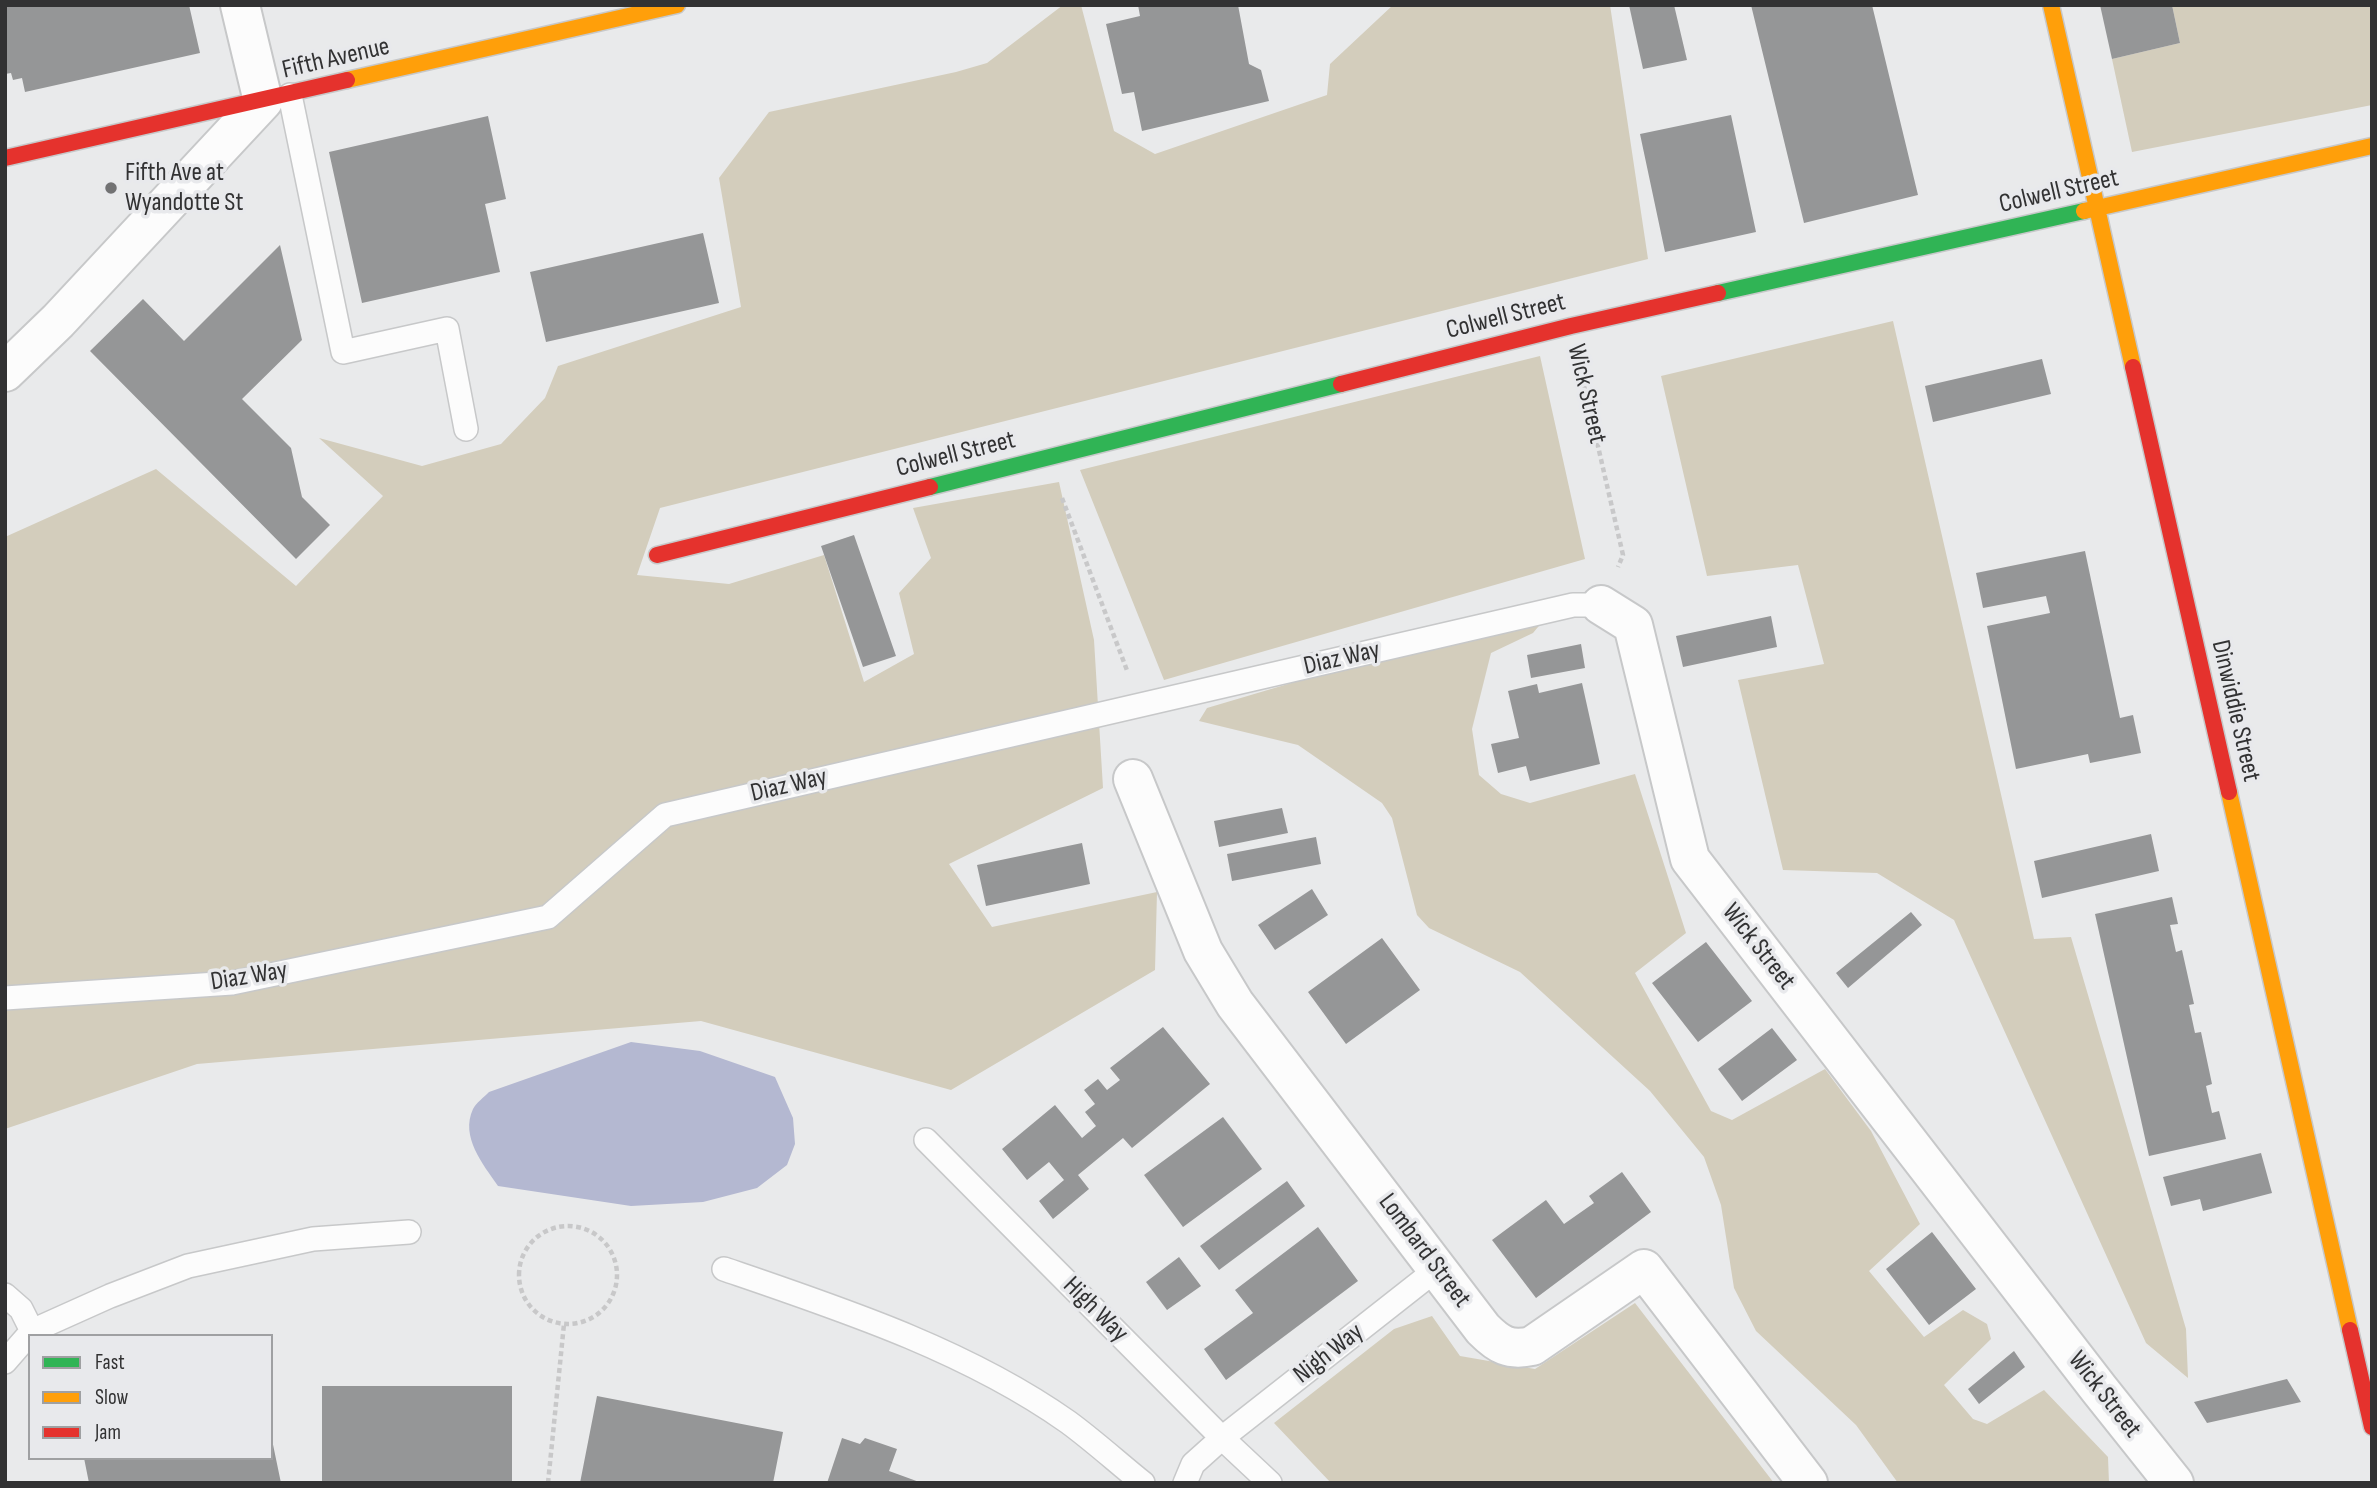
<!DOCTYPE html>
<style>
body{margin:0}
#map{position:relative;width:2377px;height:1488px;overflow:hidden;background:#e9eaeb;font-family:"Sofia Sans Condensed",sans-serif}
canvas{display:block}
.frame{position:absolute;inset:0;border:7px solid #323233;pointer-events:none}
.legend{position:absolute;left:28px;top:1334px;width:245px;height:126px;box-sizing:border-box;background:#e8e9ec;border:2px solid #9fa0a2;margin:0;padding:9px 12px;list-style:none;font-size:21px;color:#323233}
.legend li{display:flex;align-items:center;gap:14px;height:35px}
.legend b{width:35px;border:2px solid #9fa0a2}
</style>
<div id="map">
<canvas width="2377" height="1488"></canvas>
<div class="frame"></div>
<ul class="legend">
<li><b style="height:9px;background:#30b455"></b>Fast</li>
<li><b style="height:9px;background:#ff9f0a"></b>Slow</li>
<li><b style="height:9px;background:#e5322d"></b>Jam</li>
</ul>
</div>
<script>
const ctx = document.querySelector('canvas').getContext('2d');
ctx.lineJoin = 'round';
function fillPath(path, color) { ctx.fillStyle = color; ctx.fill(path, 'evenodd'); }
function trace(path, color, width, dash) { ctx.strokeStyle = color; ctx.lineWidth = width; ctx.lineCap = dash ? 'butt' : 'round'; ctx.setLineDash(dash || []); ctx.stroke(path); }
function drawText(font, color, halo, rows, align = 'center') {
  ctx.font = font + ' "Sofia Sans Condensed",sans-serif'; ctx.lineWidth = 7; ctx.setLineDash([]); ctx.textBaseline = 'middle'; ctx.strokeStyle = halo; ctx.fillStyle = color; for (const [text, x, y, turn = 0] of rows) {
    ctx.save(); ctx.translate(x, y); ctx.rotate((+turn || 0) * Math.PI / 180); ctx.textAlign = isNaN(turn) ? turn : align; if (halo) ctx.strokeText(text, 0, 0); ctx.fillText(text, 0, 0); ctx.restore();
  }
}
const green = new Path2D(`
 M1063,5H1081L1114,131L1155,154L1327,95L1330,64L1393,5H1610L1648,259L660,508L637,575L729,584L824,555L864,682L914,654L899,593L931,558L913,508L1059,482L1094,640L1103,788L949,864L992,927L1157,892L1155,970L951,1090L701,1021L197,1064L5,1129V537L156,469L296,586L383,496L319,438L422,466L501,444L545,398L558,366L741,307L719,178L769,112L956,72L987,63Z
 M2172,5H2372V105L2132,152L2112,59L2180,43Z
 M1893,321L2034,939L2071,937L2186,1329L2188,1378L2146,1343L1954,920L1877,873L1783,870L1738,680L1824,664L1798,565L1707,576L1661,376Z
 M1540,356L1585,559L1164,680L1080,470Z
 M1514,617L1543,621L1533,633L1491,653L1472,729L1479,775L1501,794L1530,803L1635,774L1686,933L1635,973L1711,1111L1732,1120L1825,1069L1871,1131L1920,1224L1869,1271L1924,1337L1963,1310L1987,1324L1991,1339L1944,1385L1973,1419L1987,1424L2044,1390L2108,1457L2109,1483H1898L1856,1425L1756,1331L1734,1288L1721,1205L1704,1157L1650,1091L1520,972L1429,928L1417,915L1392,818L1382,803L1298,745L1199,721L1207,708Z
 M1635,1303L1774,1483H1331L1274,1423L1394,1329L1432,1316L1460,1356L1535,1369Z`);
const water = new Path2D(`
 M631,1042L700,1051L775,1077L793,1118L795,1144L787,1165L757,1188L703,1202L631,1206L498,1186C483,1164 460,1137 473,1109C476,1103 484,1097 489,1092Z`);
const building = new Path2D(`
 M5,5H189L200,53L25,92L22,78L13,80L11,73L5,74Z
 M1138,5H1238L1249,64L1261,70L1269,101L1142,131L1134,92L1122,94L1106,24L1140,16Z
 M1629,5H1674L1687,60L1643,69Z
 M1751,5H1872L1918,195L1804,223Z
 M2100,5H2172L2180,43L2112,59Z
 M1731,115L1756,232L1665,252L1640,134Z
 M488,116L506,199L485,204L500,272L362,303L329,152Z
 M703,233L719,303L546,342L530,272Z
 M280,245L302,340L242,399L291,448L302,497L330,525L296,559L90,351L143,299L184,341Z
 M2042,359L2051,394L1933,422L1925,386Z
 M854,535L896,656L863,667L821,546Z
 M2085,551L2120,718L2133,715L2141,753L2090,763L2088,754L2016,769L1987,626L2050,613L2046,596L1983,608L1976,573Z
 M1771,616L1777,647L1683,667L1676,636Z
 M1581,644L1585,668L1531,678L1527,655Z
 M1582,683L1600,764L1530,781L1526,766L1498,773L1491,744L1519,738L1508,691L1537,684L1539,693Z
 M1282,808L1288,833L1219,847L1214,821Z
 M2151,834L2159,871L2042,898L2034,861Z
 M1316,837L1321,864L1232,881L1227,854Z
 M1082,843L1090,884L986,906L977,865Z
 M1312,889L1328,915L1275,950L1258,925Z
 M2172,897L2178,924L2170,925L2176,952L2182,950L2194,1004L2189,1005L2195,1033L2201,1032L2212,1084L2206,1086L2212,1113L2219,1111L2226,1139L2149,1156L2095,914Z
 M1911,912L1922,925L1848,988L1836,973Z
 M1382,938L1420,990L1346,1044L1308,992Z
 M1706,942L1752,1001L1698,1042L1652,983Z
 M1163,1027L1210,1084L1132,1148L1123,1138L1078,1175L1089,1189L1053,1219L1039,1201L1064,1180L1049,1162L1027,1180L1002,1149L1055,1105L1082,1138L1096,1126L1085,1112L1095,1104L1084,1090L1098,1079L1107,1090L1120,1080L1110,1068Z
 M1772,1028L1797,1060L1742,1101L1718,1069Z
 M1223,1117L1262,1169L1183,1227L1144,1175Z
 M2261,1153L2272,1193L2203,1211L2200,1199L2171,1206L2163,1177Z
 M1622,1172L1651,1212L1536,1298L1492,1240L1546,1200L1564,1224L1594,1203L1589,1196Z
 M1287,1181L1305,1206L1219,1270L1200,1246Z
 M1318,1227L1358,1281L1226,1380L1204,1349L1253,1313L1235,1290Z
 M1932,1232L1976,1289L1929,1325L1886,1269Z
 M1179,1257L1201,1286L1167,1310L1146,1282Z
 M2014,1351L2025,1367L1979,1404L1968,1389Z
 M2287,1379L2301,1402L2207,1423L2194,1402Z
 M322,1386H512V1483H322Z
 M597,1396L783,1432L773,1483H580Z
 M271,1435L281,1483H89L84,1458H271Z
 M842,1438L860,1444L865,1438L897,1449L889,1471L922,1483H827Z`);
const path = new Path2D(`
 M1580,368L1623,555L1618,567
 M1062,498L1128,673
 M519 1275a49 49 0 1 1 98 0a49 49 0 1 1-98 0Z
 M548,1483L564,1324`);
const lane = new Path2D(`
 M290,95L343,352L447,329L466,429
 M5,998L232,983L548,917L665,815L1573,605H1601
 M926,1140L1222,1438L1270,1483
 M724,1269C841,1309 966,1350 1068,1422C1094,1441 1118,1463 1143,1483
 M5,1295L21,1309L32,1331
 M5,1362L32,1331L110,1296L188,1266L313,1239L409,1232
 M1185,1483L1193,1464L1222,1438L1437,1269`);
const street = new Path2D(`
 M5,372L58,321L263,101L240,5
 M1601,605L1633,625L1690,859L2099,1389L2174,1483
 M1133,779L1203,951L1235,1004L1483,1329C1499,1345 1509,1351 1532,1346L1644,1269L1808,1483`);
const fast = new Path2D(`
 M1718,293L2084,211
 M930,487L1341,384`);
const slow = new Path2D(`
 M2051,5L2133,367
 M347,80L677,5
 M2084,211L2372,146
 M2229,792L2350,1330`);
const jam = new Path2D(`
 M5,158L347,80
 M2133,367L2229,792
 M1341,384L1571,326L1718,293
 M657,555L930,487
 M2350,1330L2372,1427`);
const markers = [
 [111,188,7,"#727273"]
];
const streetNames = [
 ["Fifth Avenue",336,59,-13],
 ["Colwell Street",2059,192,-13],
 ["Colwell Street",1506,317,-14],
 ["Wick Street",1586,394,77],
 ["Colwell Street",956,455,-14],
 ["Diaz Way",1342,659,-13],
 ["Dinwiddie Street",2235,711,77],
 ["Diaz Way",789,786,-13],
 ["Wick Street",1758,947,52],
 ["Diaz Way",249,977,-9],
 ["Lombard Street",1424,1251,53],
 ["High Way",1095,1310,45],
 ["Nigh Way",1329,1354,-38],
 ["Wick Street",2104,1395,52]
];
const poiNames = [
 ["Fifth Ave at",125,173],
 ["Wyandotte St",125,203]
];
fillPath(green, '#d3cdbc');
fillPath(water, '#b4b8d1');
fillPath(building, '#959697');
trace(lane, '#c7c8c9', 26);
trace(street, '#c7c8c9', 42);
trace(fast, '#c7c8c9', 19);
trace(slow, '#c7c8c9', 19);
trace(jam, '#c7c8c9', 19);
trace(path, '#c8c8c9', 4.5, [5, 3.5]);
trace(lane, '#fcfcfc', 23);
trace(street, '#fcfcfc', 38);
trace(fast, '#30b455', 16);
trace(slow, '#ff9f0a', 16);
trace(jam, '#e5322d', 16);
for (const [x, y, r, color] of markers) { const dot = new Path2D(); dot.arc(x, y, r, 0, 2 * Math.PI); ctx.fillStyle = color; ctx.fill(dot); trace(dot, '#e8e9ec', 2.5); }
drawText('26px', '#323233', '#e8e9ec', streetNames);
drawText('26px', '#323233', '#e8e9ec', poiNames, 'left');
</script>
